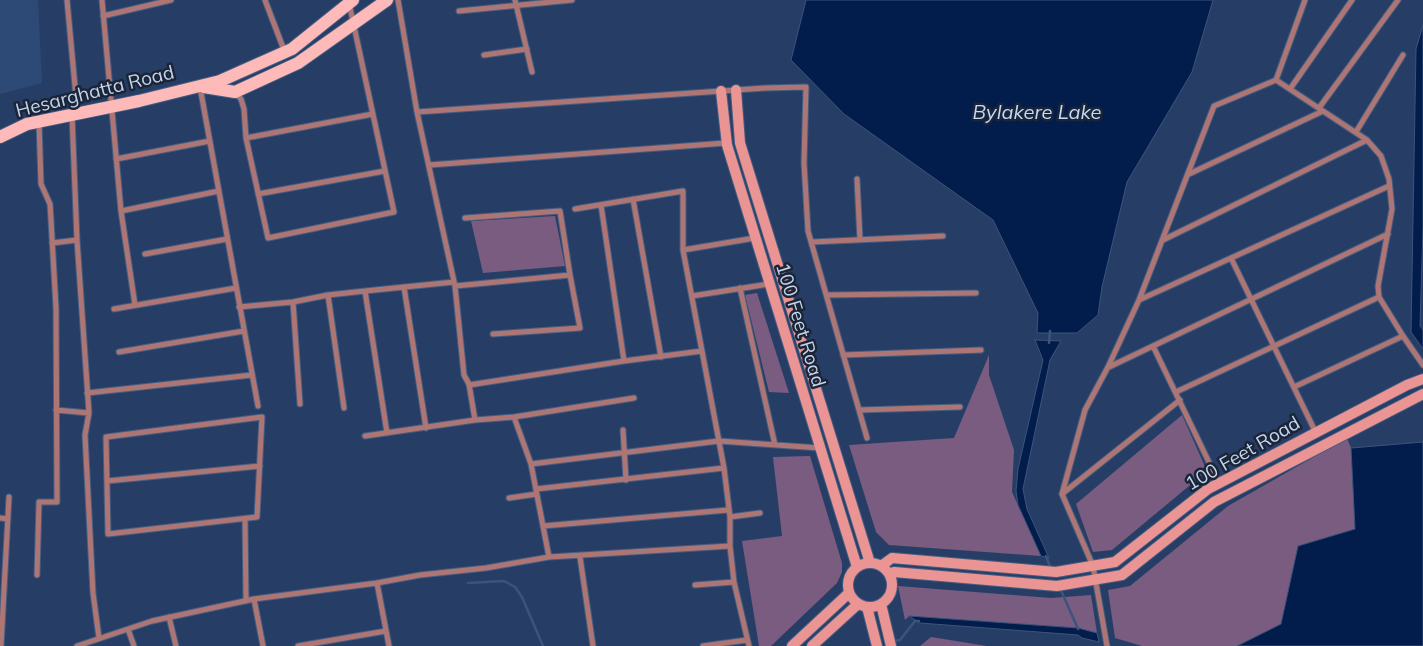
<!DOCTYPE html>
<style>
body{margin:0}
canvas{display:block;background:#263e66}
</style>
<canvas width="1423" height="646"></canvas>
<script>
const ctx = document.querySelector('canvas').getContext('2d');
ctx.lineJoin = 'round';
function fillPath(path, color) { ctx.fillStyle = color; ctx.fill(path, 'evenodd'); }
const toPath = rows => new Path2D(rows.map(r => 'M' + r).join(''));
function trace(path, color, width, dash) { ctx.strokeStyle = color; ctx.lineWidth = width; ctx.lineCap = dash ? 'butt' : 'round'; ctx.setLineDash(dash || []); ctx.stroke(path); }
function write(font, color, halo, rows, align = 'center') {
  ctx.font = font + ' Mulish,sans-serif'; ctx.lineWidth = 5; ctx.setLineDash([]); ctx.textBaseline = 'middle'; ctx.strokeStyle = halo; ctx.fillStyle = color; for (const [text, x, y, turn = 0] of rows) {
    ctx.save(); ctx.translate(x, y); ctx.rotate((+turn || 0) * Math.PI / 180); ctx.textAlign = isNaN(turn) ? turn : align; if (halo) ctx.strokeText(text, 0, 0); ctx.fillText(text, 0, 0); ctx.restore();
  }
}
fillPath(toPath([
 [0,0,38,0,42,83,0,94]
]), '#2d4976');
fillPath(toPath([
 [555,216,565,266,483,273,471,221],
 [757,293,789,393,769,392,745,295],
 [989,355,989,375,1014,450,1012,492,1041,556,889,545,876,532,849,445,954,438],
 [1182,415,1207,471,1112,550,1093,552,1076,504],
 [1347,438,1351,448,1355,529,1298,546,1281,624,1237,646,1142,646,1115,638,1108,590,1130,586,1228,506],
 [810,456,842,563,842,572,837,583,771,646,759,646,742,541,782,536,773,457],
 [898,586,1051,598,1091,595,1097,633,1078,628,909,616,905,620],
 [931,637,987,646,920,646]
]), '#795c80');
const water = toPath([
 [806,0,1213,0,1192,72,1127,182,1102,287,1098,315,1077,333,1037,333,1038,313,993,220,844,114,791,60,806,0],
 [1423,25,1423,226,1420,326,1423,330,1423,349,1411,332,1416,49,1423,25],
 [1035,340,1061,341,1050,360,1023,489,1027,509,1049,558,1041,556,1018,505,1016,491,1018,469,1043,360,1035,340],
 [1423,442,1423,646,1237,646,1281,624,1298,546,1355,529,1351,448,1423,442],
 [909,616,1078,628,1097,633,1099,642,1082,638,1078,635,920,623,909,616]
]);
fillPath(water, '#021d4c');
trace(water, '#3c547c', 1);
trace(toPath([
 [1049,343,1050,331],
 [1046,556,1051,569],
 [468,583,504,581,515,587,522,597,543,646],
 [1060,588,1078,629],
 [894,641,900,640,915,621,919,621]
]), '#3c547c', 2.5);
const street = toPath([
 [67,0,76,97],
 [102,0,121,211,135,305],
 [265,0,284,50],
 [398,0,417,112,455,286,464,375,469,384,475,420,514,417,531,464,549,557],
 [515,0,532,72],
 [459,11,572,0],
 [103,16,171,0],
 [484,55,527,49],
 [1276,80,1367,140,1381,156,1389,179,1392,209,1378,286,1379,297,1403,336,1423,365],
 [200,87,258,406],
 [1290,89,1352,0],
 [234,92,241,99,244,109,246,138,268,238,394,212,349,3],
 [1319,108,1398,0],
 [417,112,765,88,806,87,804,163,808,231,867,438],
 [72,115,77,240,89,413,85,435,93,593,99,638],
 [1356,132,1403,55],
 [246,138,373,114],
 [116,159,210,141],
 [429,165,726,143],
 [1189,174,1323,111],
 [857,179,860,240],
 [258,194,385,171],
 [633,199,661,357],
 [601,205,624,361],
 [575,209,683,191,683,250,724,468,730,517,730,546,734,582,749,646],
 [121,211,219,191],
 [465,218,560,211,570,275],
 [1163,240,1367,140],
 [812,242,943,236],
 [52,243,77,240],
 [683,250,755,238],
 [145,254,227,239],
 [1231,258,1316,433],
 [455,286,570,275,580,328,493,334],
 [404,287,426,428],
 [740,288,775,445],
 [365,291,387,433],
 [328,295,344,408],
 [827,295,976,293],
 [692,296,769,284],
 [1139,300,1389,186],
 [293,302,300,404],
 [239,307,293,302,328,295,365,291,454,282],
 [114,309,236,288],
 [1153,346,1219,483],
 [119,352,244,331],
 [843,355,981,350],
 [1109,367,1388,234],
 [469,385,624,361,702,351],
 [1294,387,1403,336],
 [1176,392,1379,297],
 [87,393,252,375],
 [56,410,89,413],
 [859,410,960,407],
 [262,417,257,517,108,534,106,437,262,417],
 [514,417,634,398],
 [623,430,626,480],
 [365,436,475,420],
 [531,464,719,441,820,448],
 [107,481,260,466],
 [536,489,724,468],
 [1062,494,1180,400],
 [509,498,537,494],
 [730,517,760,513],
 [0,518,8,519],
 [245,519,246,601],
 [543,526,728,510],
 [580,557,593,646],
 [37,575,39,502,57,502,56,308,51,220,50,204,41,184,39,122],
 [377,583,389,646],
 [695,585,734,582],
 [254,599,263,646],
 [169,617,176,646],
 [128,629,134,646],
 [1,646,9,497],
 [77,646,152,621,254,599,377,583,420,575,486,568,549,557,730,546],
 [298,646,386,631],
 [703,646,747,640],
 [1107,646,1093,566,1062,494,1085,410,1108,367,1139,300,1214,106,1276,80,1305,0]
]);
const secondary = toPath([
 [736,90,740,143,870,563],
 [721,91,727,145,857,567],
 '848 585a22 22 0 1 1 44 0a22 22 0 1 1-44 0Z',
 [881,566,892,558,1056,572,1115,562,1208,489,1407,385,1423,379],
 [890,576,894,572,1057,586,1122,575,1214,502,1423,394],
 [881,604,891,646],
 [867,607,877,646],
 [792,646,849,593],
 [812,646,858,604]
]);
const primary = toPath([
 [204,87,235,92,298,63,387,0],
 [0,137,27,124,139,101,220,81,292,49,353,0]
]);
trace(street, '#465c81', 7);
trace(secondary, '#465c81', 12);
trace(primary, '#465c81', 14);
trace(street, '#ad7675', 5);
trace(secondary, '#ea9493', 10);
trace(primary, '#fdbab9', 12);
write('19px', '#c5d4ec', '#1a2538', [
 ["Hesarghatta Road",95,92,-14],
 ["100 Feet Road",800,325,73],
 ["100 Feet Road",1243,454,-30]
]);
write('italic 20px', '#c5d9f9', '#1a2538', [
 ["Bylakere Lake",1037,113]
]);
</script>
